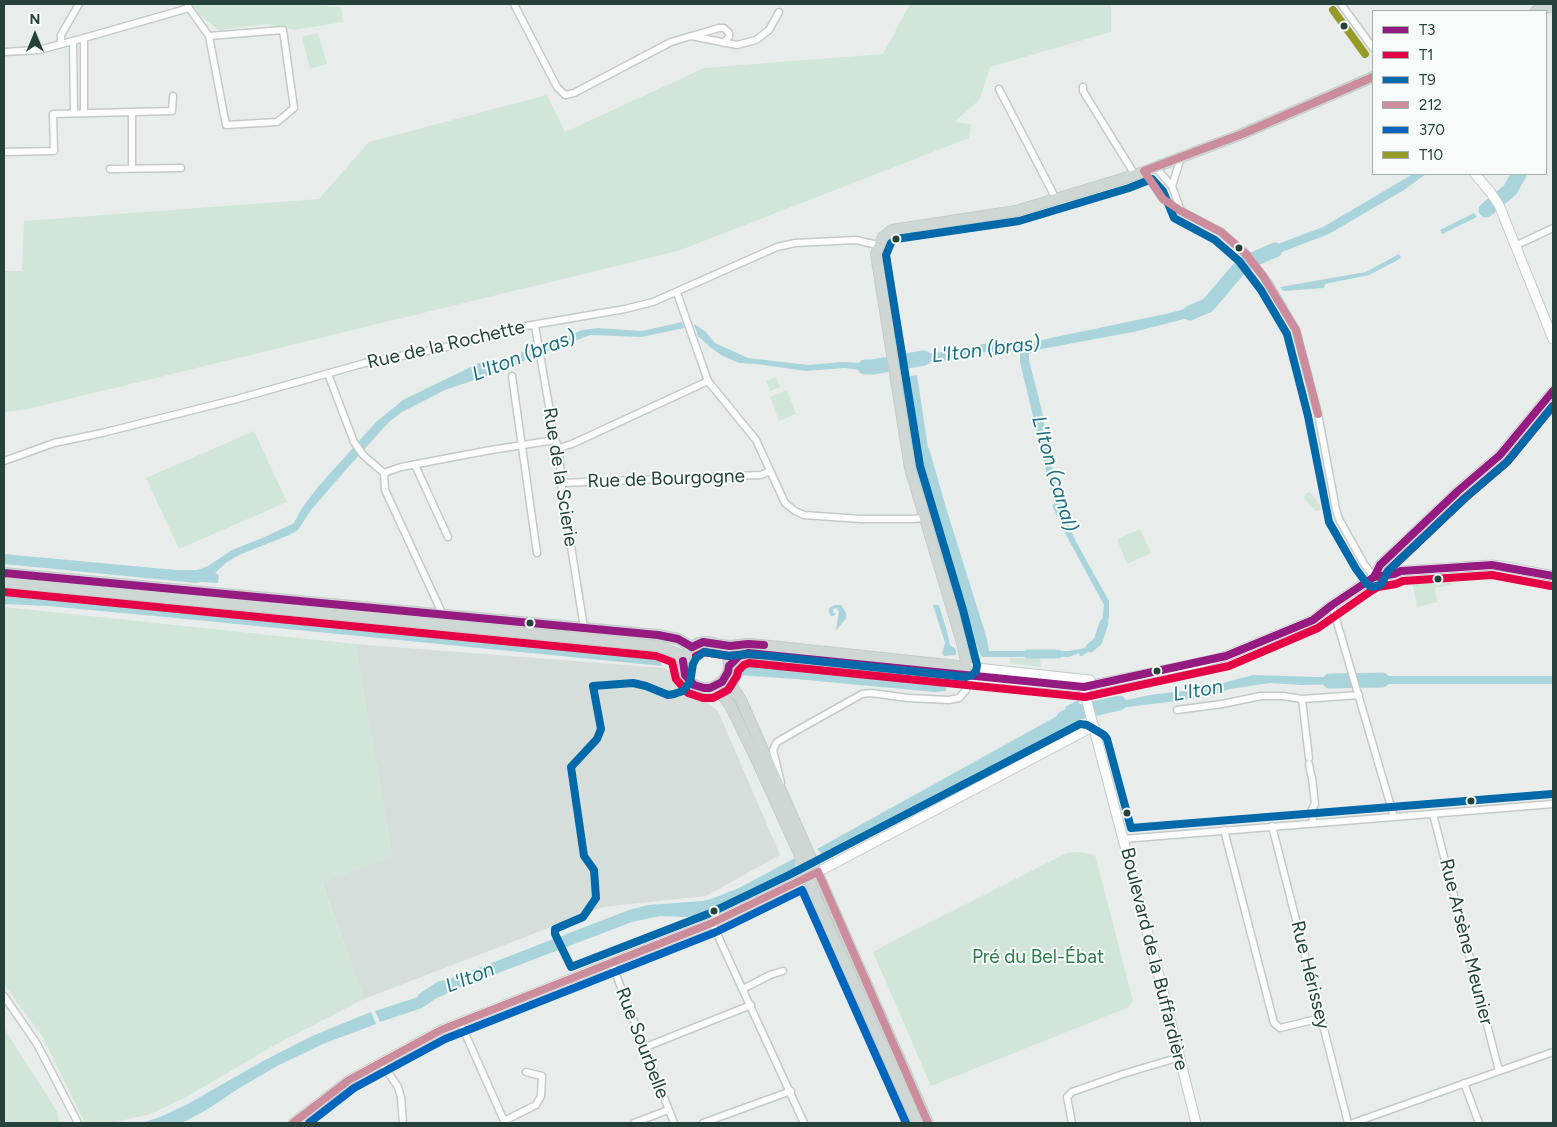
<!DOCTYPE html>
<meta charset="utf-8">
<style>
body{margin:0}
#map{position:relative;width:1557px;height:1127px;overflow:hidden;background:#e8edeb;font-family:Figtree,sans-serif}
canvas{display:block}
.frame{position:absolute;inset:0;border:5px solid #24423a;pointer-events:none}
.legend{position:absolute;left:1372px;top:10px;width:175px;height:165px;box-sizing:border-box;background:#f7fbf9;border:1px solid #a3b1ad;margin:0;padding:6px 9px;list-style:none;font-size:15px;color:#24423a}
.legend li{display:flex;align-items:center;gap:10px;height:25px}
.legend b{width:25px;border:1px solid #a3b1ad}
.north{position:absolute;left:10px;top:10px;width:50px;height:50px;-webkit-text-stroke:4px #f7fbf9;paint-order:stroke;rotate:0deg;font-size:14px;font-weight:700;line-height:20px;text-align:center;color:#24423a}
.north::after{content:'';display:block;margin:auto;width:18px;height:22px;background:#24423a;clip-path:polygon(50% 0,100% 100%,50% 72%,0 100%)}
</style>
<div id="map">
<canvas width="1557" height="1127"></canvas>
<div class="frame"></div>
<ul class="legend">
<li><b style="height:6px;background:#951b81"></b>T3</li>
<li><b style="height:6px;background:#e50046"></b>T1</li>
<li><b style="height:6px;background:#0069a9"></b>T9</li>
<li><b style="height:6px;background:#cb8c9b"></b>212</li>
<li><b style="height:6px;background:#0065bd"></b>370</li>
<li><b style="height:6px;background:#969a27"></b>T10</li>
</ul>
<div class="north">N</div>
</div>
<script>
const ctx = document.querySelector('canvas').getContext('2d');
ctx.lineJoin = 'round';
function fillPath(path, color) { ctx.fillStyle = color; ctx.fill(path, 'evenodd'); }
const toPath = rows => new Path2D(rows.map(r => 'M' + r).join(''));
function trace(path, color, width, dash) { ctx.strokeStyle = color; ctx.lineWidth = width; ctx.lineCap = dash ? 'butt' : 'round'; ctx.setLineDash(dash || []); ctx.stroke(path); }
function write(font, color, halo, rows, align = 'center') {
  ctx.font = font + ' Figtree,sans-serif'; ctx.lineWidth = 4; ctx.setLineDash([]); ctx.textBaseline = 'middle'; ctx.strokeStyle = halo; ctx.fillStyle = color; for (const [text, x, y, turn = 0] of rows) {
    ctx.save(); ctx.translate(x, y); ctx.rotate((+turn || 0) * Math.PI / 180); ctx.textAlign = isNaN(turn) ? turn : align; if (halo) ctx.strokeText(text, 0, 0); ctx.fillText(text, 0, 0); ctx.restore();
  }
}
fillPath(toPath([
 [355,644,665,668,718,711,780,855,706,896,603,907,364,999,322,882,392,856]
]), '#d6dedb');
fillPath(toPath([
 [192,4,318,4,321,6,341,7,343,22,294,30,268,24,218,30,192,8],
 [910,4,1111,4,1111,32,990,67,980,99,955,122,971,124,969,138,678,251,28,409,4,412,4,271,22,271,24,221,319,199,369,142,547,95,565,132,704,68,883,54],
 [318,33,327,64,310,69,302,37],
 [776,377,780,387,770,391,766,381],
 [787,390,796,414,779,421,770,397],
 [254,431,287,502,179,549,146,478],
 [1310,492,1320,505,1321,509,1318,511,1315,511,1304,498,1305,494],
 [1140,529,1151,553,1127,564,1117,539],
 [1446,579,1449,580,1452,585,1435,588,1437,602,1417,607,1412,581],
 [4,607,355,644,392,856,322,883,364,999,273,1046,188,1096,151,1114,111,1123,85,1123,42,1036,4,984],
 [1010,658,1040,658,1041,667,1010,663],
 [1080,852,1095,855,1133,1001,1127,1008,931,1086,873,952,912,931,1067,853],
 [4,1028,58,1113,59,1123,4,1123]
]), '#d1e6d8');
fillPath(toPath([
 [1413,174,1426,174,1404,190,1329,234,1261,260,1254,253,1323,227],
 [1516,174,1521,174,1509,197,1505,199,1500,193,1510,184],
 [1474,213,1477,217,1442,234,1440,230],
 [1399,254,1401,258,1396,261,1369,275,1325,284,1324,288,1283,291,1280,287,1366,272],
 [1239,259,1247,268,1236,276,1222,292,1218,284,1235,265],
 [1205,300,1212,312,1133,332,1036,350,1029,354,1029,360,1041,407,1050,458,1063,511,1075,540,1109,601,1109,618,1102,637,1098,632,1102,621,1104,605,1065,533,1052,505,1054,504,1053,499,1020,362,1020,350,976,353,949,360,905,364,904,356,944,352,993,342,1032,342,1170,313,1195,306],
 [682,322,684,328,642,337,590,335,546,352,546,345,582,330,598,328,642,331],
 [694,324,706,332,715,343,748,358,808,365,842,362,863,363,882,360,884,370,874,372,845,368,806,371,757,364,739,363,721,355,710,347,698,336],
 [535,349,536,356,489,375,445,390,402,412,389,422,351,464,311,510,298,530,289,535,239,555,227,562,215,573,219,575,218,583,201,582,196,583,4,564,4,554,176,570,197,570,208,566,232,550,267,536,294,523,302,508,318,487,376,422,403,400,479,363,491,360,492,365,521,356,521,352],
 [917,375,928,448,929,448,944,501,987,639,989,651,1040,651,1040,657,982,657,978,650,919,454,907,377],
 [4,592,645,652,657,653,662,666,186,619,48,606,4,604],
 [835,605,841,605,846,613,846,618,836,631,839,611,836,608,833,609,833,613,836,613,834,616,831,616,829,612,829,608],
 [933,605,939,605,946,628,950,645,956,649,956,655,944,656,942,653,945,643],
 [1095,638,1100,644,1082,656,1080,656,1079,653,1069,657,1047,657,1046,651,1069,651,1085,648,1092,644],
 [741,664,931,683,940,682,941,680,946,680,946,691,935,692,796,679,738,675,736,670],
 [1253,675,1319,677,1348,677,1350,684,1301,685,1270,683,1230,689,1201,698,1111,709,1100,710,1099,703,1118,702,1149,695,1200,689],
 [1360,676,1553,676,1553,684,1362,684],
 [1078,700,1084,717,1063,731,839,852,823,855,817,849,1066,711,1065,707],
 [795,858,796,868,789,879,747,899,716,911,687,917,660,916,632,922,456,989,435,999,422,1008,380,1022,375,1011,418,997,419,994,437,982,455,977,629,910,648,905,703,901,711,899,739,888],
 [371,1012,376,1024,323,1044,277,1066,241,1087,208,1109,182,1123,141,1123,160,1117,186,1105,263,1061,312,1036]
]), '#a9d4db');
trace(toPath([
 [1090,648,1098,641,1104,623],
 [1028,654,1058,654]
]), '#a9d4db', 9);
trace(toPath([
 [1486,210,1510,190,1519,174],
 [1190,313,1208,305,1243,264,1275,250],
 [865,367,873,367,924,358],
 [1330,681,1382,680],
 [1064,718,1075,713,1119,703]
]), '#a9d4db', 15);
const minor = toPath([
 [514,4,557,87,565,95,574,93,671,42,691,36,737,45,756,40,769,30,779,12],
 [1341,4,1373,48],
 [189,8,209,36,226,125,277,122,294,108,283,30,209,36],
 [692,36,719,28,724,28,729,33,729,37,724,43],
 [73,41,74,113],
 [61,44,61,35,79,4],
 [4,52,39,50,84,38,189,8,188,5],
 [1083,87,1083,91,1135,175],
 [999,89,1056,199],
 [84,113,84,38],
 [4,152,54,151,53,114,172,111,173,96],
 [1155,167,1172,186,1181,211],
 [132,168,132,112],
 [110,169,181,168],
 [1144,171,1163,199,1181,211,1221,232,1246,254,1269,284,1296,330,1318,414,1336,509,1339,519,1364,564,1374,577],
 [1172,186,1181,157],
 [1515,246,1553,228],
 [677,293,708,381,756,440,785,503,795,511,804,515,861,519,912,519,926,518],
 [535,326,555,440,559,448,561,483,584,628],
 [328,374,354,442,363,455,384,473,401,467,491,450,555,440],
 [512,376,537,553],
 [559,448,572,444,708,381],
 [4,461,54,443,102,433,237,399,365,363,457,345,526,326,625,309,653,302,777,247,795,243,856,240,882,246],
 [415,465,448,537],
 [384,473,385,490,443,615],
 [561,483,761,475,770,471],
 [1332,605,1394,817],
 [1302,699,1309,758],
 [1177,710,1222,704,1261,696,1283,696,1302,699,1359,695],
 [1309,764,1311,775,1312,778,1315,804,1312,809,1313,823],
 [781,783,773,750,777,742,796,731,862,694,871,693,908,698,949,700,959,698,966,690,966,676],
 [1433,814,1499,1071],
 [1272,826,1348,1123],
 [1224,830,1274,1023,1280,1028,1321,1018],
 [1123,839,1553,804],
 [712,923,804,1123],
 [611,962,674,1123],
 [743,989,770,975,783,971],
 [4,996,37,1044,78,1123],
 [460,1022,505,1123],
 [643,1048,751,1005],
 [381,1062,398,1087,401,1097,403,1123],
 [1464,1083,1479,1123],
 [504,1121,536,1105,541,1096,542,1076,526,1072],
 [634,1123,668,1110],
 [703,1123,791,1091],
 [1072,1123,1067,1097,1072,1092,1123,1074,1180,1057],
 [1353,1123,1553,1052]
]);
const tertiary = toPath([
 [1475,174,1491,193,1499,205,1553,339],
 [818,872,1094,726]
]);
const secondary = toPath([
 [1374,577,1394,574,1401,571,1492,565,1507,567,1553,576],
 [967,667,1090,680],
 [966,676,1084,687,1204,662,1226,656,1313,620,1332,605,1374,577,1380,565,1458,491,1500,455,1553,391],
 [1084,679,1084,687,1088,706,1164,995,1196,1123],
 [293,1123,349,1080,441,1030,712,923,814,874]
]);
const primary = toPath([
 [1536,11,1553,6],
 [887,282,884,255,886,247,891,239,901,235,908,228],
 [4,573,658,635,678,639,692,647],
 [4,582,658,646,678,654,683,661],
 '683 665a23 23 0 1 1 46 0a23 23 0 1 1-46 0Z',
 [715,644,730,646,748,644,761,645,967,667],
 [729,666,739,656,748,653,966,676,967,667,963,646,910,468,876,254,883,237,892,230,1016,211,1135,175,1242,134,1373,77],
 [726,677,741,700,928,1123],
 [704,688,720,692,730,705,753,752,798,851,816,898,917,1123]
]);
trace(minor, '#c5cac8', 9);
trace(tertiary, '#c5cac8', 11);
trace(secondary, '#c3cbc8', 11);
trace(primary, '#c3ccc9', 12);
trace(minor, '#fcfcfc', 6);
trace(tertiary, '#fcfcfc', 9);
trace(secondary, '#fcfcfc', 9);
trace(primary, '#cfd7d5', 10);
trace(toPath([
 [4,573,658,635,678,639,692,647],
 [1365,583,1374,577,1394,574,1401,571,1492,565,1553,576],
 [692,647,703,642,730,646,748,644,764,645],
 [683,661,685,675,694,685,704,688,710,688,722,682,728,672,729,666],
 [729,666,739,656,748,653,1084,687,1226,656,1313,620,1332,605,1374,577,1380,565,1458,491,1500,455,1553,391]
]), '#951b81', 8);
trace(toPath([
 [1371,591,1378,587,1396,584,1403,581,1492,575,1551,586],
 [4,592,656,656,672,662,676,679,688,693,703,698,713,698,728,690,737,676,738,671,744,665,749,663,1085,697,1229,666,1318,628,1381,584,1388,571,1465,498,1507,462,1553,406],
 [696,656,704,652,729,656,748,654,763,655]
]), '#e50046', 8);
trace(toPath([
 [1552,794,1131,828,1107,739,1104,735,1087,725,1080,724,789,875,708,914,571,967,555,934,555,929,583,917,596,898,594,870,584,856,571,767,597,739,601,729,593,686,633,683,646,686,668,695,674,694,683,691,690,682,693,664,696,658,704,652,729,656,748,654,760,655,966,677,972,675,976,671,977,665,963,610,920,466,886,255,891,243,896,239,1019,221,1129,188,1152,179,1163,191,1174,218,1215,240,1239,261,1261,290,1287,334,1308,416,1329,522,1356,569,1367,584,1372,587,1381,585,1388,571,1465,498,1507,462,1553,406]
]), '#0069a9', 8);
trace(toPath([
 [1318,414,1296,330,1263,276,1246,254,1221,232,1181,211,1163,199,1144,171,1242,134,1373,77],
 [293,1123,349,1080,441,1030,712,923,818,872,928,1123]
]), '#cb8c9b', 8);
trace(toPath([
 [309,1123,354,1088,445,1039,716,932,802,890,906,1123]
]), '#0065bd', 8);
trace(toPath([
 [1333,10,1365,54]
]), '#969a27', 8);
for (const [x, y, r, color] of [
 [1344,26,4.5,"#24423a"],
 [896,239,4.5,"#24423a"],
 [1239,248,4.5,"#24423a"],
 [1438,579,4.5,"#24423a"],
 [530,623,4.5,"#24423a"],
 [1157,671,4.5,"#24423a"],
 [1471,801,4.5,"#24423a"],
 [1127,813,4.5,"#24423a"],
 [714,911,4.5,"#24423a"]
]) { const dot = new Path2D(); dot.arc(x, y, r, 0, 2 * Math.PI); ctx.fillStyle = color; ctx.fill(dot); trace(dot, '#f7fbf9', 2); }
write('19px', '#24423a', '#f7fbf9', [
 ["Rue de la Rochette",446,345,-13],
 ["Rue de la Scierie",560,477,81],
 ["Rue de Bourgogne",666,479,-2],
 ["Rue Arsène Meunier",1466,942,76],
 ["Boulevard de la Buffardière",1154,959,76],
 ["Rue Hérissey",1310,975,76],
 ["Rue Sourbelle",642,1043,69]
]);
write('19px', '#2d7a4b', '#f7fbf9', [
 ["Pré du Bel-Ébat",1038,957]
]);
write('italic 20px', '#1c6f80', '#f7fbf9', [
 ["L'Iton (bras)",986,350,-7],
 ["L'Iton (bras)",524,356,-21],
 ["L'Iton (canal)",1054,474,74],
 ["L'Iton",1198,691,-10],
 ["L'Iton",470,978,-22]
]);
</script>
